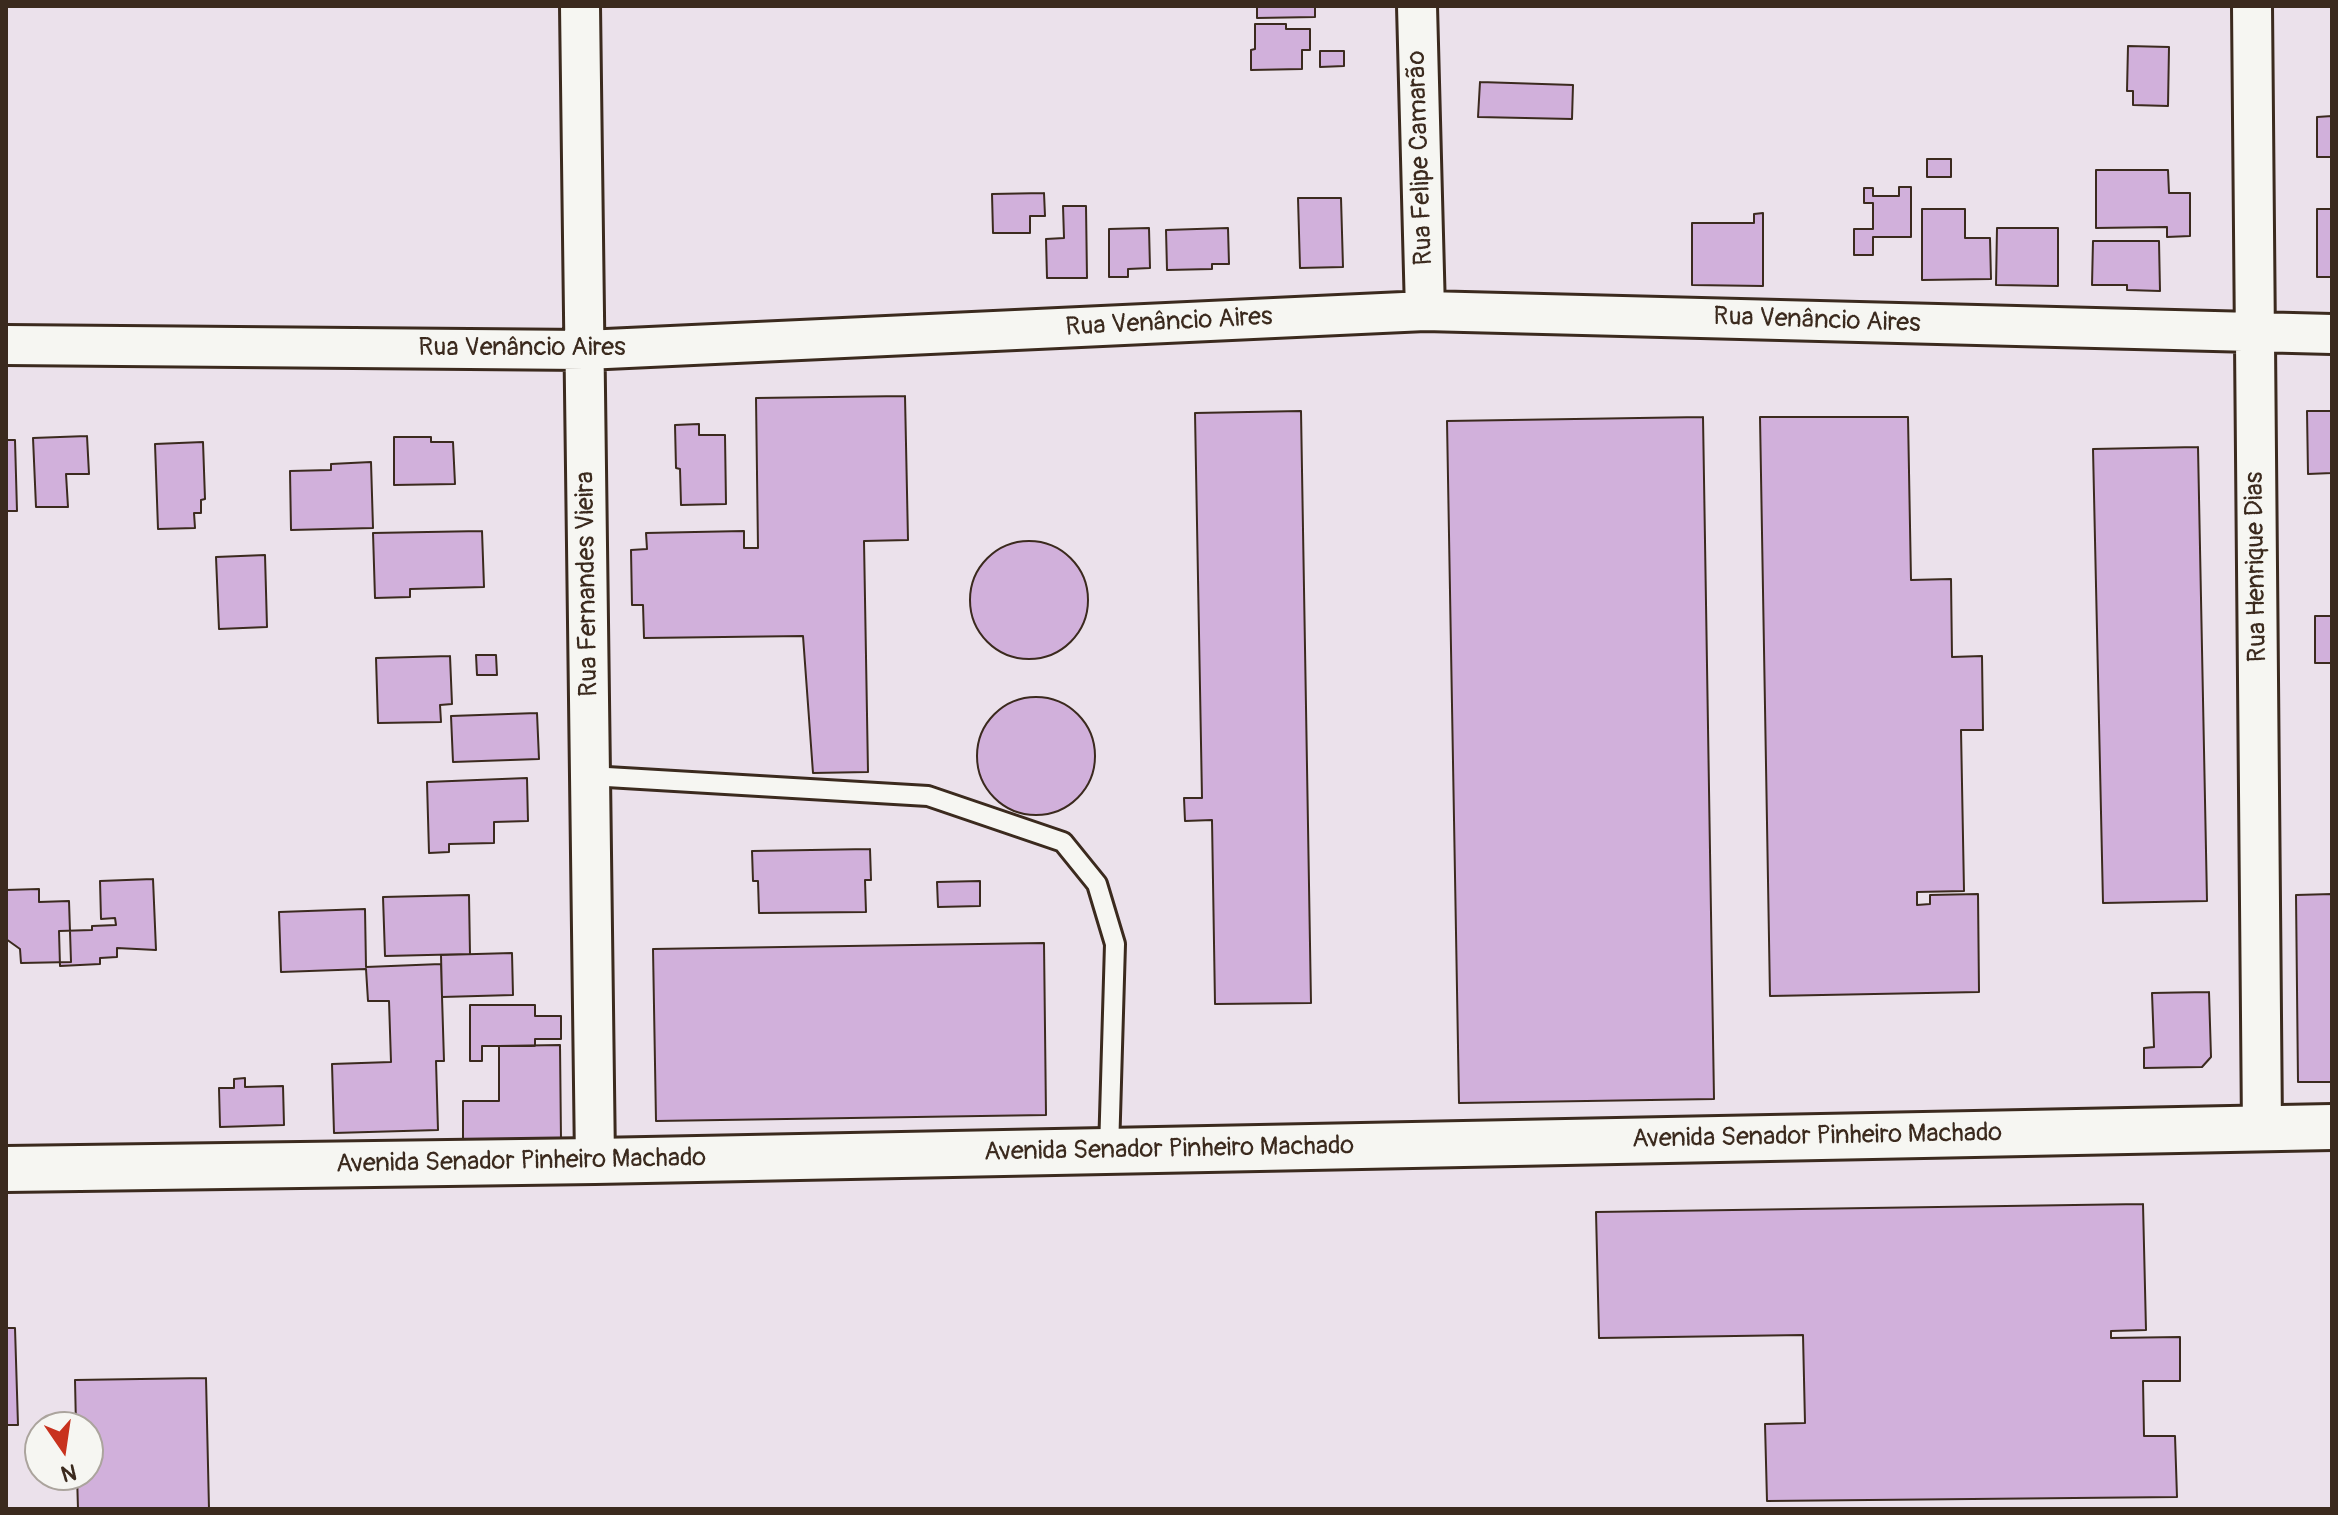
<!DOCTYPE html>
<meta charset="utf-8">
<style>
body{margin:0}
#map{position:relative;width:2338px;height:1515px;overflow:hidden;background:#ebe1eb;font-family:Pangolin,sans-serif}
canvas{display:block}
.frame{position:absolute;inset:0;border:8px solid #3b2a1e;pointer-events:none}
.north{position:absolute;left:24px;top:1411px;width:80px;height:80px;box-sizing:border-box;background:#f6f6f2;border:2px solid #aba49d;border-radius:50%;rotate:167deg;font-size:22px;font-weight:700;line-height:32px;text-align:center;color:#3b2a1e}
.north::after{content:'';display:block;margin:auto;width:28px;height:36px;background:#c8321e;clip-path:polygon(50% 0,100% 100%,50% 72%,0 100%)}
</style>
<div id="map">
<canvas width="2338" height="1515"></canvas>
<div class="frame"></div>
<div class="north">N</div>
</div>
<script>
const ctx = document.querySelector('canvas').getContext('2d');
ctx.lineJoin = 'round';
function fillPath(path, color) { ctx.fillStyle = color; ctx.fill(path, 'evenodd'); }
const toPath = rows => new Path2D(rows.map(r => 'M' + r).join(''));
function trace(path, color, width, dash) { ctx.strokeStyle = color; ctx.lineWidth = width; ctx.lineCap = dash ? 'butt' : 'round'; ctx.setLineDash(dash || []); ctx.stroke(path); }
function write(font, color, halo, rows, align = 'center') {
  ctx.font = font + ' Pangolin,sans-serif'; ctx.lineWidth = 6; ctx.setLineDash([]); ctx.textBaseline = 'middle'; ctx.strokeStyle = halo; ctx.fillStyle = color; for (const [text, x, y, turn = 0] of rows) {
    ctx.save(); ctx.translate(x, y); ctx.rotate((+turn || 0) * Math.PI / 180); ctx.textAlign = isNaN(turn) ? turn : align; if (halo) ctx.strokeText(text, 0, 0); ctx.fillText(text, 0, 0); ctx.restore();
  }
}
const building = toPath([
 [1257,6,1315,6,1315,17,1257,18,1257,6],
 [1255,24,1286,24,1286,29,1310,29,1310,50,1302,50,1302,69,1251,70,1251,50,1255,49,1255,24],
 [2128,46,2169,47,2168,106,2133,105,2133,91,2127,91,2128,46],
 [1320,51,1344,51,1344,66,1320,67,1320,51],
 [1480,82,1573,85,1572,119,1478,117,1480,82],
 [2332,116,2332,157,2317,157,2317,117,2332,116],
 [1927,159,1951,159,1951,177,1927,177,1927,159],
 [2096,170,2168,170,2169,193,2190,193,2190,236,2167,237,2167,227,2096,228,2096,170],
 [1899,187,1911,187,1911,237,1873,237,1873,255,1854,255,1854,229,1873,229,1873,203,1864,203,1864,188,1873,188,1873,196,1899,196,1899,187],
 [1044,193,1045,216,1030,216,1030,233,993,233,992,194,1044,193],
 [1298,198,1341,198,1343,267,1300,268,1298,198],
 [1063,206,1086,206,1087,278,1047,278,1046,239,1064,238,1063,206],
 [1922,209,1965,209,1965,238,1990,238,1991,279,1922,280,1922,209],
 [2317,209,2332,209,2332,277,2317,277,2317,209],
 [1763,213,1763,286,1692,285,1692,223,1754,223,1754,214,1763,213],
 [1149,228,1150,268,1128,269,1128,277,1109,277,1109,229,1149,228],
 [1228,228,1229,264,1212,264,1212,269,1167,270,1166,230,1228,228],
 [1997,228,2058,228,2058,286,1996,285,1997,228],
 [2093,241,2159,241,2160,291,2127,290,2127,285,2092,285,2093,241],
 [905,396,908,540,864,541,868,772,813,773,803,636,644,638,643,605,632,605,631,550,647,549,646,533,744,531,744,548,758,548,756,398,905,396],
 [1301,411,1311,1003,1215,1004,1212,820,1185,821,1184,798,1202,798,1195,413,1301,411],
 [2307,411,2332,411,2332,473,2308,474,2307,411],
 [1703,417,1714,1099,1459,1103,1447,421,1703,417],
 [1760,417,1908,417,1911,580,1951,579,1952,657,1982,656,1983,730,1961,730,1964,891,1917,892,1917,905,1930,904,1930,895,1978,894,1979,992,1770,996,1760,417],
 [699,424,699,435,725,435,726,504,681,505,680,469,676,468,675,425,699,424],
 [87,436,89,474,66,474,68,507,36,507,33,438,87,436],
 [394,437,431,437,431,442,453,442,455,484,394,485,394,437],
 [6,440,15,440,17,511,6,511,6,440],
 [203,442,205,499,201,500,201,513,194,513,195,528,158,529,155,444,203,442],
 [2198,447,2207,901,2103,903,2093,449,2198,447],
 [371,462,373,528,291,530,290,471,331,470,331,464,371,462],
 [482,531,484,587,410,589,410,597,375,598,373,533,482,531],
 '970 600a59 59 0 1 1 118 0a59 59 0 1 1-118 0Z',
 [265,555,267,627,219,629,216,557,265,555],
 [2315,616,2332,616,2332,663,2315,663,2315,616],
 [476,655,496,655,497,675,477,675,476,655],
 [450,656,452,704,440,705,441,722,378,723,376,658,450,656],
 '977 756a59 59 0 1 1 118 0a59 59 0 1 1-118 0Z',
 [537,713,539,759,453,762,451,716,537,713],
 [527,778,528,821,494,822,494,843,449,844,449,852,429,853,427,782,527,778],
 [870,849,871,880,865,880,866,912,759,913,758,881,753,881,752,851,870,849],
 [153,879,156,950,117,948,117,957,100,958,100,964,60,966,59,931,92,930,92,926,116,925,115,918,101,919,100,881,153,879],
 [980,881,980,906,938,907,937,882,980,881],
 [39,889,39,902,69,901,71,962,21,963,20,949,6,939,6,890,39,889],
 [2332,894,2332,1082,2298,1082,2296,895,2332,894],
 [469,895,470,954,385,956,383,897,469,895],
 [365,909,366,967,441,964,444,1061,436,1061,438,1130,334,1133,332,1064,391,1062,389,1001,368,1001,366,969,281,972,279,912,365,909],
 [1044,943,1046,1115,656,1121,653,949,1044,943],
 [512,953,513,995,442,997,441,955,512,953],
 [2209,992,2211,1057,2202,1067,2144,1068,2144,1048,2154,1047,2152,993,2209,992],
 [470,1005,535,1005,535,1016,561,1016,561,1039,535,1039,535,1046,482,1046,482,1061,470,1061,470,1005],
 [560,1045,561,1140,463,1139,463,1101,499,1101,499,1046,560,1045],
 [245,1078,245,1087,283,1086,284,1125,220,1127,219,1088,234,1088,234,1079,245,1078],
 [2143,1204,2146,1330,2111,1331,2111,1338,2180,1337,2180,1381,2143,1381,2144,1436,2175,1436,2177,1497,1767,1501,1765,1424,1805,1423,1803,1335,1599,1338,1596,1212,2143,1204],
 [6,1328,15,1328,18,1425,6,1425,6,1328],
 [206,1378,209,1509,78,1509,77,1475,88,1475,88,1427,76,1427,75,1380,206,1378]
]);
fillPath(building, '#d1b0db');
trace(building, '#3b2a1e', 2);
const lane = toPath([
 [590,776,928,796,1063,842,1097,884,1115,944,1109,1151]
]);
const street = toPath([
 [580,6,595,1161],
 [1417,6,1425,311],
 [2252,6,2262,1128],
 [6,345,585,350,1425,311,2332,334]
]);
const secondary = toPath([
 [6,1169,595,1161,2332,1127]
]);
trace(lane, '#3b2a1e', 24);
trace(street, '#3b2a1e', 44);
trace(secondary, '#3b2a1e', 50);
trace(lane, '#f6f6f2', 18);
trace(street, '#f6f6f2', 38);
trace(secondary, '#f6f6f2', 44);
write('26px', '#3b2a1e', '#f6f6f2', [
 ["Rua Felipe Camarão",1421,158,-92],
 ["Rua Venâncio Aires",1817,321,2],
 ["Rua Venâncio Aires",1169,323,-3],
 ["Rua Venâncio Aires",522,348],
 ["Rua Henrique Dias",2257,567,-91],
 ["Rua Fernandes Vieira",588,584,-91],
 ["Avenida Senador Pinheiro Machado",1817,1137,-1],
 ["Avenida Senador Pinheiro Machado",1169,1150,-1],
 ["Avenida Senador Pinheiro Machado",521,1162,-1]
]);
</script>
